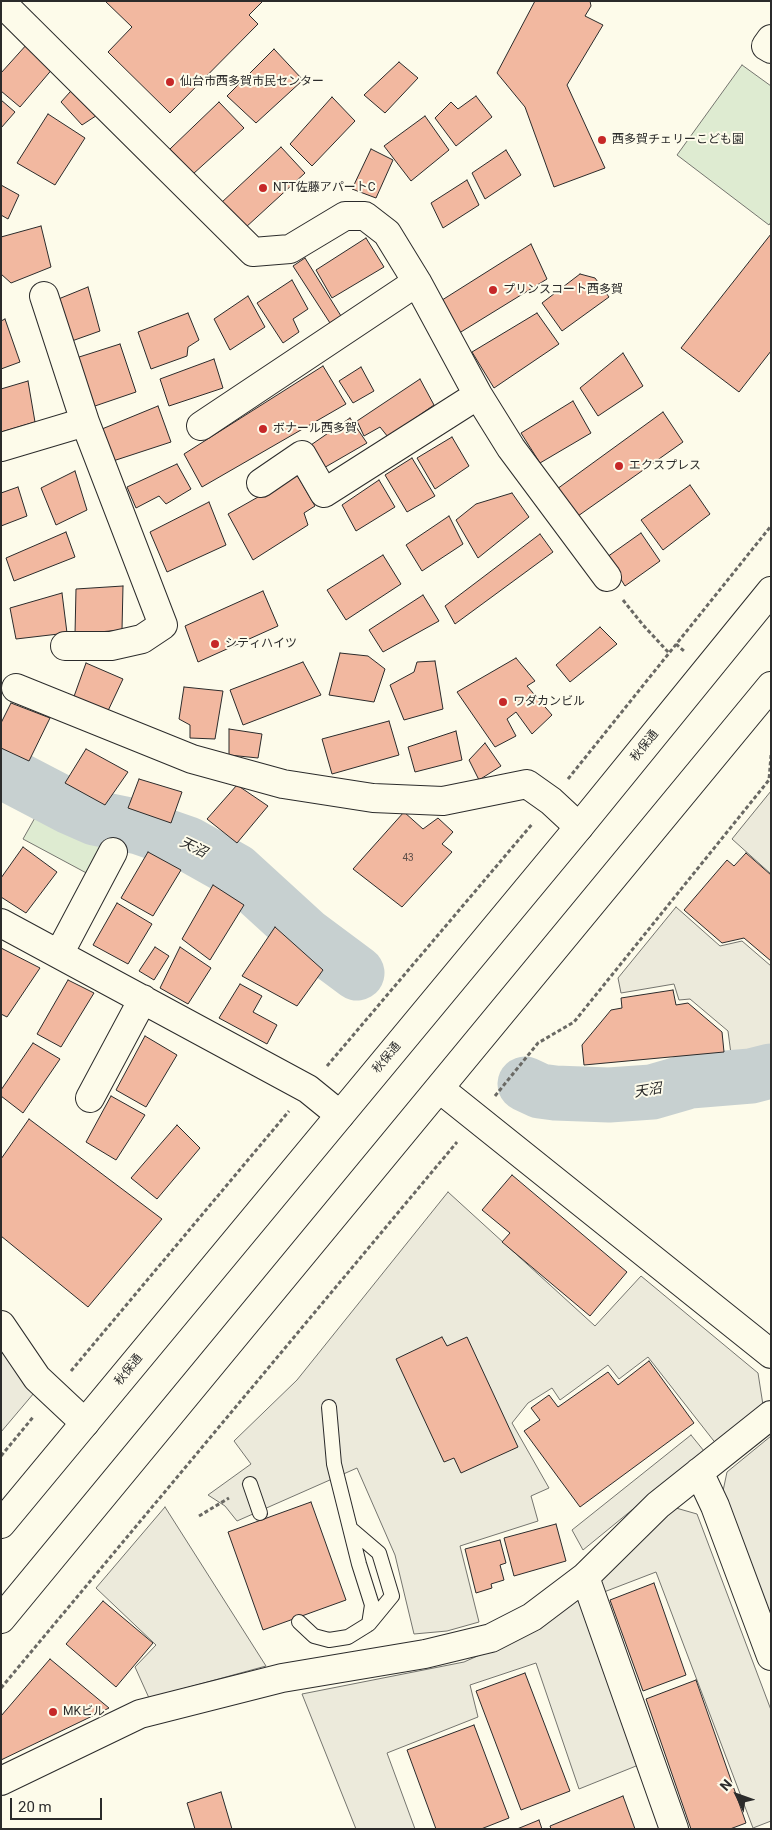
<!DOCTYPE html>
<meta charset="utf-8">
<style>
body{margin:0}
#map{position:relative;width:772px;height:1830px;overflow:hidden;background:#fdfbea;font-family:Roboto,sans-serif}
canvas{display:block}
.frame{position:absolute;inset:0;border:2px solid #2b2b2b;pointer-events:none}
.north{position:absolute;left:712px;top:1770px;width:50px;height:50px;-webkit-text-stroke:4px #fdfbea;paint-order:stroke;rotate:312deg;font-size:14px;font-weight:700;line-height:20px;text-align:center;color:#2b2b2b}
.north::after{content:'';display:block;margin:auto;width:18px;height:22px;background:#2b2b2b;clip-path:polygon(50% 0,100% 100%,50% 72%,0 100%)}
.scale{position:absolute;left:10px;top:1798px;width:92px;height:22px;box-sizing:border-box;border:2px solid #2b2b2b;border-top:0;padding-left:6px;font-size:15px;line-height:18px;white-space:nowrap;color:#2b2b2b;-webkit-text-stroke:4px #fdfbea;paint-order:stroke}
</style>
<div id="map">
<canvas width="772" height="1830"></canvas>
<div class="frame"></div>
<div class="north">N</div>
<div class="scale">20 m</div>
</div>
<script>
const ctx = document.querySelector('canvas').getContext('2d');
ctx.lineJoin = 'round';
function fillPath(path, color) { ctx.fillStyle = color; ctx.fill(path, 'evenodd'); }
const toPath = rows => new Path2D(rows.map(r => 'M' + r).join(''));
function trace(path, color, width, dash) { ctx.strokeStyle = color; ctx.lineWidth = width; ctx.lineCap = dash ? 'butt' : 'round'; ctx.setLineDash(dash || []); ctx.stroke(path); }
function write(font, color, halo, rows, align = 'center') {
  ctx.font = font + ' Roboto,"Noto Sans JP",sans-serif'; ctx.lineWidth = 4; ctx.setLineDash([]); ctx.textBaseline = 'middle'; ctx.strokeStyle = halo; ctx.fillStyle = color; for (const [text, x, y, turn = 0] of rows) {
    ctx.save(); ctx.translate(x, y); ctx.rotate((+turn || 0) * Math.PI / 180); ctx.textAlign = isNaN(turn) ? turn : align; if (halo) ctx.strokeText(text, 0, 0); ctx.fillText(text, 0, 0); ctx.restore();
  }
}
const green = toPath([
 [742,65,771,86,771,222,769,225,677,155,742,65],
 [41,807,109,840,92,876,23,839,41,807]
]);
fillPath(green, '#deebd1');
trace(green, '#74746e', 1);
const parking = toPath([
 [771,791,771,874,732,839,771,791],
 [676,907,720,946,742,941,771,966,771,1046,731,1054,728,1031,690,999,679,1000,674,984,621,993,618,978,676,907],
 [448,1192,595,1326,641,1276,758,1373,763,1405,717,1445,648,1357,619,1379,608,1365,560,1400,552,1388,528,1403,512,1423,549,1488,531,1496,538,1521,460,1546,479,1622,447,1631,414,1634,395,1555,357,1468,237,1521,225,1506,208,1495,251,1464,234,1441,297,1380,448,1192],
 [1,1351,34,1393,1,1432,1,1351],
 [691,1435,704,1451,583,1550,572,1530,691,1435],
 [771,1436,771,1616,723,1491,727,1472,771,1436],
 [165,1507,266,1666,149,1698,135,1667,156,1645,96,1588,165,1507],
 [676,1508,697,1514,771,1710,771,1821,753,1828,656,1572,604,1592,599,1578,656,1520,676,1508],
 [578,1599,641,1764,579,1789,536,1663,470,1685,478,1717,387,1753,415,1829,356,1829,302,1694,464,1662,527,1634,578,1599]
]);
fillPath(parking, '#eceadb');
trace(parking, '#74746e', 1);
trace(toPath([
 [1,771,70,807,95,818,139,827,188,844,236,871,306,935,357,973],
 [525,1084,540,1091,555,1093,609,1095,652,1092,690,1081,751,1076,771,1071]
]), '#c7d0d0', 55);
const building = toPath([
 [105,1,263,1,249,15,258,24,170,113,108,52,132,27,105,1],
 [535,1,590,1,591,6,585,16,603,25,567,85,605,168,554,187,525,107,497,73,535,1],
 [28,43,54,67,20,107,1,91,1,73,28,43],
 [274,49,303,80,256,123,227,96,274,49],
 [399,62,418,78,385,113,364,95,399,62],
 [79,82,105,110,82,125,61,102,79,82],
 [476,96,492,117,456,146,435,118,451,102,458,109,476,96],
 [332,97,355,121,312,166,290,144,332,97],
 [1,100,15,112,1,128,1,100],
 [219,102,244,128,193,174,170,149,219,102],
 [48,114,85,138,55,185,17,163,48,114],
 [425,116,449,150,411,181,384,146,425,116],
 [281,147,305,173,245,228,221,203,281,147],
 [371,149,393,160,376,198,352,189,371,149],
 [506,150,521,175,485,199,472,173,506,150],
 [467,180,479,205,443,228,431,203,467,180],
 [1,185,19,195,8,219,1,215,1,185],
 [41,226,51,267,11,283,1,274,1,237,41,226],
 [771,234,771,351,739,392,681,348,771,234],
 [366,238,384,267,332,298,316,270,366,238],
 [531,244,547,279,456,335,439,302,531,244],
 [305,258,341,316,330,323,293,266,305,258],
 [580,274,595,278,609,297,562,331,542,303,580,274],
 [292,280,308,309,293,319,299,332,283,343,257,303,292,280],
 [88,287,100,331,69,342,56,300,88,287],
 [248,296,265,327,230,350,214,319,248,296],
 [188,313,199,340,188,347,187,356,151,369,138,332,188,313],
 [537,313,559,344,494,388,472,352,537,313],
 [5,319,20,362,1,369,1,321,5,319],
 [120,344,136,392,92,407,76,358,120,344],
 [623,353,643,386,598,416,580,388,623,353],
 [214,359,223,388,169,406,160,379,214,359],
 [323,366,346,404,202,487,184,454,323,366],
 [361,367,374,391,353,403,339,381,361,367],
 [420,379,434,405,388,437,380,427,364,436,357,421,420,379],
 [28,381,35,422,1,432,1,389,28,381],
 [573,401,591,433,540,463,521,433,573,401],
 [158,406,171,442,113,461,102,429,158,406],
 [663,412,683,442,578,516,557,489,663,412],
 [350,418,367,443,322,469,308,447,350,418],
 [452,437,469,466,435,489,417,458,452,437],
 [412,458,435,496,407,512,385,475,412,458],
 [177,464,191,489,166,504,159,496,136,508,127,487,177,464],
 [75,471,87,510,56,525,41,488,75,471],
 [297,475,315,506,304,513,308,525,253,560,228,514,297,475],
 [379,480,395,507,356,531,342,505,379,480],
 [690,485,710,514,663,550,641,520,690,485],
 [18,487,27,516,1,526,1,493,18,487],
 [512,493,529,517,478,558,456,520,476,504,512,493],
 [209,502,226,545,167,572,150,532,209,502],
 [449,516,463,544,422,571,406,545,449,516],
 [66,532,75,557,14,581,6,558,66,532],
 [641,533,660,561,625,586,607,557,641,533],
 [540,534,553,552,455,624,445,606,540,534],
 [383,555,401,584,346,620,327,590,383,555],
 [123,586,122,630,75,634,76,589,123,586],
 [263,591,278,626,198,662,185,626,263,591],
 [62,593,67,633,16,639,10,608,62,593],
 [423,595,439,621,383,652,369,630,423,595],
 [600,627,617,644,570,682,556,665,600,627],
 [340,653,368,656,385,669,374,702,329,695,340,653],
 [516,658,535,681,527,686,552,715,532,734,516,712,507,719,516,736,495,747,457,692,516,658],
 [435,661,443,709,404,720,390,685,414,672,417,662,435,661],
 [303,662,321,695,243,725,230,690,303,662],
 [86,663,123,679,106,715,72,702,86,663],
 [184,687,223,691,215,739,190,738,190,725,179,719,184,687],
 [11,703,50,718,29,761,1,748,1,723,11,703],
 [389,721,399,755,332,774,322,739,389,721],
 [229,729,262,734,258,758,229,755,229,729],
 [456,731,462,760,415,772,408,747,456,731],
 [485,743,501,766,479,780,469,760,485,743],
 [86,749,128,772,105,805,65,783,86,749],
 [139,779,182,792,171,823,128,808,139,779],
 [237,785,268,806,237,843,207,819,237,785],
 [404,812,423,829,438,818,453,832,442,844,452,852,402,907,353,869,404,812],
 [23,847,57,872,26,913,1,897,1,878,23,847],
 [148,852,181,870,153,916,121,898,148,852],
 [746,853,771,875,771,961,744,938,722,943,684,910,727,860,734,866,746,853],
 [213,885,244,905,210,960,182,939,213,885],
 [117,903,152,924,128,964,93,945,117,903],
 [275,927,323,970,297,1006,242,976,275,927],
 [155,947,169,956,154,980,139,971,155,947],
 [180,947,211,968,188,1004,160,988,180,947],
 [1,948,40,968,7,1017,1,1014,1,948],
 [68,980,94,993,61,1047,37,1034,68,980],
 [240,984,262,996,253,1012,277,1025,267,1044,219,1018,240,984],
 [673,990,676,1005,688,1003,722,1032,724,1052,584,1065,582,1045,611,1010,622,1008,621,998,673,990],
 [145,1036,177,1055,146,1107,116,1090,145,1036],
 [33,1043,60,1059,23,1113,1,1096,1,1090,33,1043],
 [111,1096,145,1115,116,1160,86,1142,111,1096],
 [29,1119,162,1219,88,1307,1,1236,1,1159,29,1119],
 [177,1125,200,1148,157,1199,131,1178,177,1125],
 [512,1175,627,1272,590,1316,502,1242,510,1233,482,1210,512,1175],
 [442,1337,447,1346,467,1337,518,1447,461,1473,454,1458,444,1462,396,1359,442,1337],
 [649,1361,694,1423,580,1507,524,1431,540,1420,531,1408,549,1395,558,1407,608,1372,618,1385,649,1361],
 [311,1502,346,1600,263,1630,228,1532,311,1502],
 [556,1524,566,1561,514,1576,504,1538,556,1524],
 [500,1540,506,1563,500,1565,504,1580,491,1584,492,1588,476,1593,465,1549,500,1540],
 [654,1583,686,1675,643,1691,610,1600,654,1583],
 [103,1601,153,1643,116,1687,66,1644,103,1601],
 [50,1659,109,1708,1,1760,1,1716,50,1659],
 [525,1673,570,1791,521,1810,476,1691,525,1673],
 [696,1680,746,1823,730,1829,691,1829,646,1699,696,1680],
 [474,1725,509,1818,481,1829,436,1829,407,1750,474,1725],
 [221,1792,232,1829,195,1829,187,1803,221,1792],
 [623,1796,635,1829,551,1829,550,1826,623,1796],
 [539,1820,542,1829,517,1829,539,1820]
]);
fillPath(building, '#f2b8a0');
trace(building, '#2b2b2b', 1);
const lane = toPath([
 [250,1484,260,1513],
 [352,1530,379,1553,392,1596,369,1624],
 [299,1622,314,1636,329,1640,348,1637,369,1624,372,1605,359,1564,334,1464,329,1407]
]);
const street = toPath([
 [1,2,253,252,290,249,345,216,365,216,387,233,417,282,478,395,511,448,607,577],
 [771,39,766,46,771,49],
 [44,296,85,422],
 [201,426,417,282],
 [1,447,85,422,163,625,142,639,111,646,65,646],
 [261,483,302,455,324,493,478,395],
 [16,688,192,759,283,784,373,798,443,801,527,784,551,801,579,827],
 [1,923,308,1089,340,1115],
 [59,954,113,852],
 [90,1098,143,999],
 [1,1325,37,1378,85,1423],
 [699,1472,715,1506,771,1656],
 [585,1577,674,1829],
 [1,1781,140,1714,282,1678,425,1654,491,1638,532,1617,585,1577,658,1505,771,1415]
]);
const secondary = toPath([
 [440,1089,771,1354]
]);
const highway = toPath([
 [1,1524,579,827,771,591],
 [1,1619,771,686]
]);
trace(lane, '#2b2b2b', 16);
trace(street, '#2b2b2b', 30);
trace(secondary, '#2b2b2b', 30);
trace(highway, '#2b2b2b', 30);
trace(toPath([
 [623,600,643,625,669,653],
 [676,644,685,652],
 [568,779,771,526],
 [327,1066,533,823],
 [495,1096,538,1043,574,1022,769,780,771,755],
 [71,1371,289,1111],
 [1,1456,34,1416],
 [199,1516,229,1498],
 [1,1688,457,1142]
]), '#6a6964', 3, [4, 2.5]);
trace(lane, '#fdfbea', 14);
trace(street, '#fdfbea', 28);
trace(secondary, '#fdfbea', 28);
trace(highway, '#fdfbea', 28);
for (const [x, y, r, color] of [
 [170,82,5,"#c62828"],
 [602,140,5,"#c62828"],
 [263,188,5,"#c62828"],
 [493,290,5,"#c62828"],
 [263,429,5,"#c62828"],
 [619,466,5,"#c62828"],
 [215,644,5,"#c62828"],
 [503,702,5,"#c62828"],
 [53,1712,5,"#c62828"]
]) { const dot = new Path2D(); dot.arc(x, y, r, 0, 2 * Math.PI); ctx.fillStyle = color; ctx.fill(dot); trace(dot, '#fdfbea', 2); }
write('10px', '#5d4e48', null, [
 ["43",408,858]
]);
write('12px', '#2b2b2b', '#fdfbea', [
 ["仙台市西多賀市民センター",180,82],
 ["西多賀チェリーこども園",612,140],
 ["NTT佐藤アパートC",273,188],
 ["プリンスコート西多賀",503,290],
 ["ボナール西多賀",273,429],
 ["エクスプレス",629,466],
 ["シティハイツ",225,644],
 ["ワダカンビル",513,702],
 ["MKビル",63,1712]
], 'left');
write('12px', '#2b2b2b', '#fdfbea', [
 ["秋保通",645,746,-51],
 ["秋保通",387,1058,-50],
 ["秋保通",129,1370,-51]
]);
write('italic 14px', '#2b2b2b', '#fdfbea', [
 ["天沼",193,848,26],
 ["天沼",648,1091,-9]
]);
</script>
